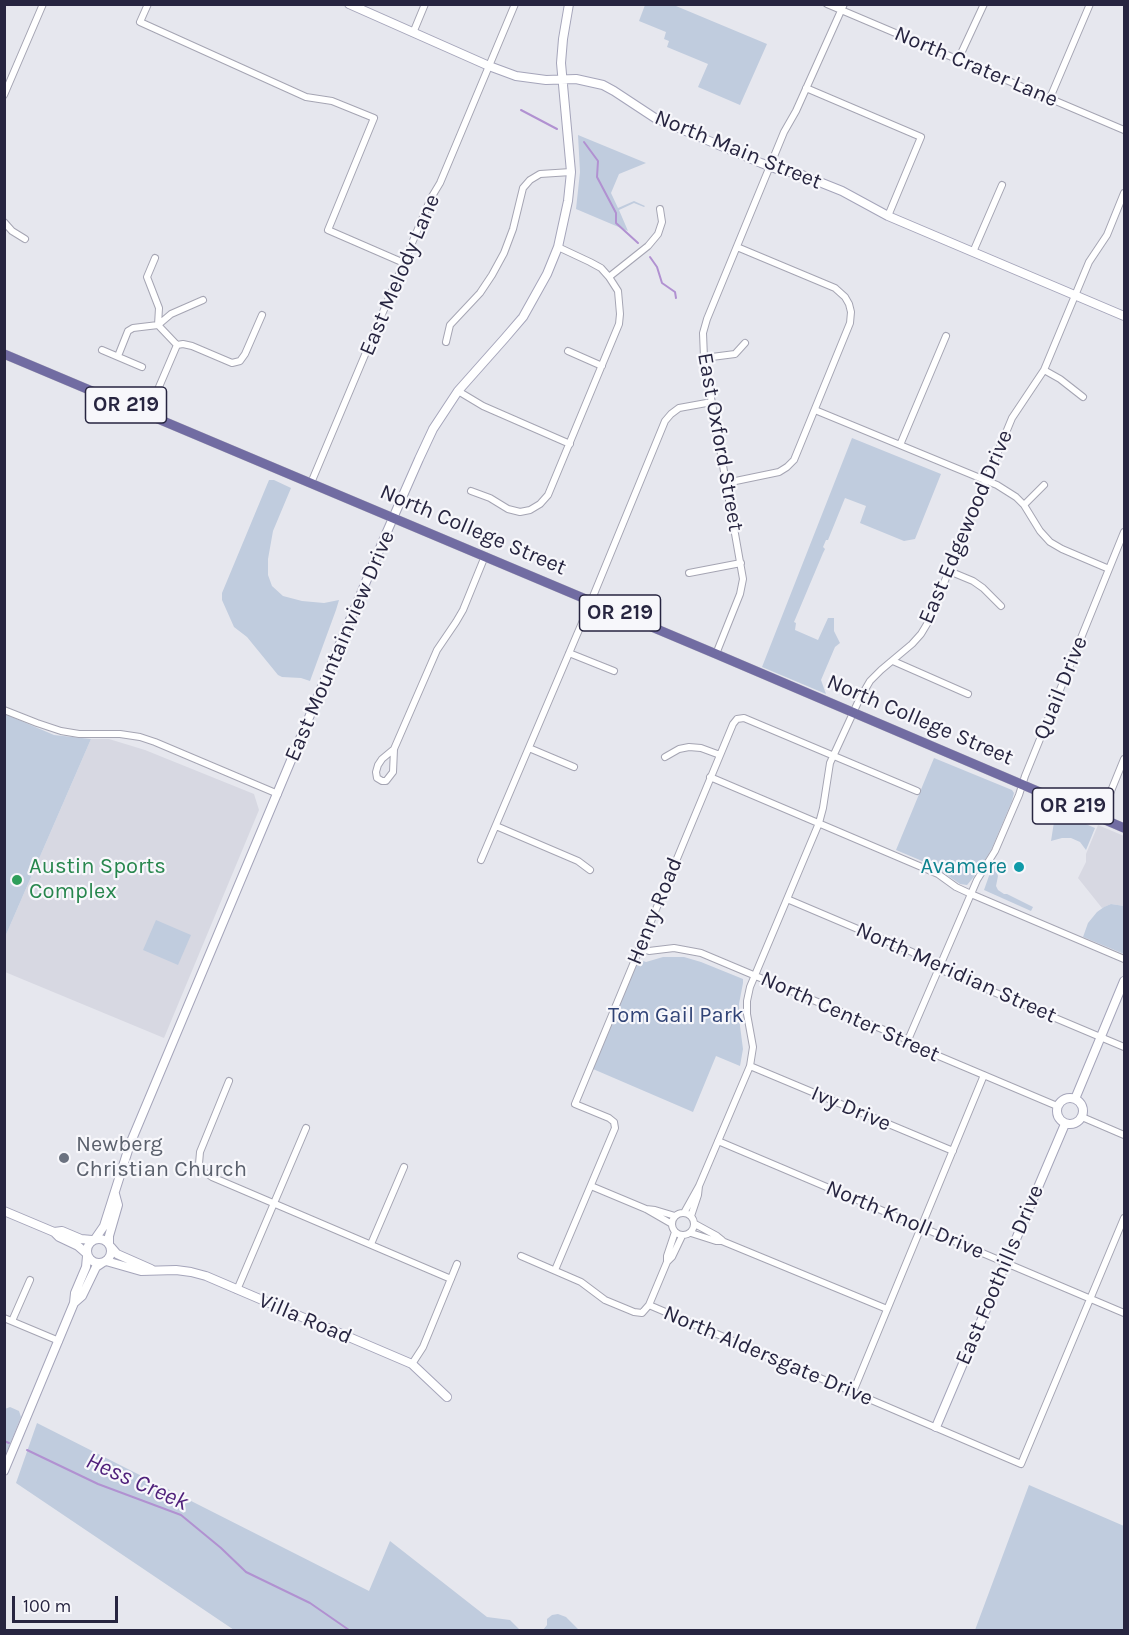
<!DOCTYPE html>
<style>
body{margin:0}
#map{position:relative;width:1129px;height:1635px;overflow:hidden;background:#e6e7ee;font-family:Karla,sans-serif}
canvas{display:block}
.frame{position:absolute;inset:0;border:6px solid #272540;pointer-events:none}
.scale{position:absolute;left:12px;top:1596px;width:106px;height:27px;box-sizing:border-box;border:3px solid #272540;border-top:0;padding-left:8px;font-size:18px;line-height:21px;white-space:nowrap;color:#272540;-webkit-text-stroke:4px #f7f7fb;paint-order:stroke}
</style>
<div id="map">
<canvas width="1129" height="1635"></canvas>
<div class="frame"></div>
<div class="scale">100 m</div>
</div>
<script>
const ctx = document.querySelector('canvas').getContext('2d');
ctx.lineJoin = 'round';
function fillPath(path, color) { ctx.fillStyle = color; ctx.fill(path, 'evenodd'); }
const toPath = rows => new Path2D(rows.map(r => 'M' + r).join(''));
function trace(path, color, width, dash) { ctx.strokeStyle = color; ctx.lineWidth = width; ctx.lineCap = dash ? 'butt' : 'round'; ctx.setLineDash(dash || []); ctx.stroke(path); }
function write(font, color, halo, rows, align = 'center') {
  ctx.font = font + ' Karla,sans-serif'; ctx.lineWidth = 4.5; ctx.setLineDash([]); ctx.textBaseline = 'middle'; ctx.strokeStyle = halo; ctx.fillStyle = color; for (const [text, x, y, turn = 0] of rows) {
    ctx.save(); ctx.translate(x, y); ctx.rotate((+turn || 0) * Math.PI / 180); ctx.textAlign = isNaN(turn) ? turn : align; if (halo) ctx.strokeText(text, 0, 0); ctx.fillText(text, 0, 0); ctx.restore();
  }
}
fillPath(toPath([
 [91,739,109,739,145,750,254,794,259,810,164,1038,5,972,5,937],
 [1098,825,1124,836,1124,906,1111,904,1102,908,1078,878,1086,862,1086,854]
]), '#d7d8e2');
fillPath(toPath([
 [645,5,676,5,676,6,767,44,740,105,698,87,708,64,667,47,669,41,664,39,666,32,639,21],
 [578,135,646,163,619,174,611,193,618,208,634,201,645,206,644,207,634,203,619,210,628,231,576,209,580,172],
 [852,438,941,474,915,539,904,541,860,523,866,506,845,498,828,540,826,540,823,547,825,549,823,553,794,622,796,623,795,630,818,640,828,618,834,618,834,631,840,643,835,647,821,680,826,694,762,667],
 [269,480,274,480,291,488,273,531,268,559,268,575,272,586,283,596,302,601,324,603,339,600,336,610,310,681,301,678,282,677,278,675,247,637,234,627,222,600,222,593],
 [5,714,54,735,91,739,5,937],
 [934,758,1012,790,1014,793,1012,801,992,848,978,872,967,885,960,884,934,866,896,850],
 [1046,807,1095,828,1086,850,1080,842,1071,838,1062,838,1051,841,1054,822],
 [997,862,1001,868,996,871,998,876,996,886,998,890,1004,894,1007,894,1033,907,1031,911,984,890,990,873],
 [1111,904,1124,906,1124,954,1083,937,1088,923,1097,912,1104,907],
 [156,920,191,935,178,965,143,950],
 [663,957,684,957,701,962,743,979,743,983,739,1004,740,1026,743,1049,740,1066,716,1056,693,1112,593,1069,593,1065,637,962,643,961,646,962],
 [10,1407,19,1411,21,1417,5,1456,5,1409],
 [37,1423,369,1591,390,1541,487,1617,510,1620,520,1630,234,1630,16,1483],
 [1029,1485,1124,1526,1124,1630,975,1630],
 [558,1614,566,1617,579,1630,543,1630,547,1625,547,1619,552,1615]
]), '#c0ccde');
trace(toPath([
 [521,110,557,129],
 [584,142,598,161,597,177,616,213,616,223,638,243],
 [650,257,657,267,662,283,675,292,676,298],
 [4,1441,9,1443],
 [27,1450,98,1484,181,1515,221,1548,246,1572,310,1603,349,1630]
]), '#b191d1', 2);
const street = toPath([
 [148,4,140,22,306,97,332,101,374,118,328,230,404,263],
 [827,4,1124,130],
 [413,33,425,4],
 [958,60,984,4],
 [806,88,921,137,888,216],
 [4,95,43,4],
 [1050,98,1090,4],
 [4,222,12,231,25,239],
 [973,252,1002,185],
 [155,258,147,277,159,308,158,325,177,345],
 [609,277,648,246,658,234,662,222,660,209],
 [446,342,450,325,480,293,492,275,504,253,513,229,523,188,530,180,540,174,571,172],
 [177,345,183,344,192,346,232,363,240,361,245,354,262,315],
 [102,350,142,367],
 [568,351,602,366],
 [118,356,128,331,133,328,158,325,171,314,203,300],
 [704,358,735,354,745,343],
 [1044,370,1060,379,1083,397],
 [458,391,483,406,570,444],
 [815,410,997,485,1016,497,1024,505,1040,531,1050,542,1062,549,1109,569],
 [147,415,177,345],
 [900,445,946,336],
 [311,483,431,198,440,183,515,4],
 [726,483,779,472,787,467,794,460,850,323,851,312,849,304,845,297,835,288,737,247],
 [471,491,490,498,508,509,520,512,530,510,540,504,548,495,619,324,620,314,618,291,609,277,601,268,590,262,558,247],
 [1024,505,1044,485],
 [949,571,973,581,983,588,1001,606],
 [689,573,741,563],
 [569,653,614,671],
 [716,654,740,594,743,579,704,358,703,333,707,319,784,132,796,111,844,4],
 [893,661,968,694],
 [4,710,37,723,61,731,79,734,120,734,140,737,155,742,278,794],
 [529,748,574,767],
 [394,749,382,759,378,765,376,772,377,778,382,781,386,781,393,772,394,749,437,650,456,622,463,610,485,556],
 [665,757,679,749,689,747,701,748,720,755],
 [710,777,938,874,956,887,971,894,1124,959],
 [1100,818,1124,759],
 [496,826,578,861,590,870],
 [481,860,587,611,665,421,671,414,679,408,712,402],
 [787,899,912,952,939,969,1124,1047],
 [639,948,649,951,674,948,701,953,908,1040,915,1046,1057,1106],
 [908,1040,977,880,995,851,1019,795,1025,776,1124,532],
 [750,1066,953,1151],
 [229,1081,200,1152,199,1164,201,1170,212,1177,451,1279],
 [1082,1117,1124,1135],
 [718,1141,1124,1313],
 [591,1186,646,1209,672,1224],
 [646,1209,655,1210,675,1216],
 '672 1224a11 11 0 1 1 22 0a11 11 0 1 1-22 0Z',
 [684,1213,699,1186,750,1066,753,1047,747,1014,747,1001,750,987,819,823,823,808,830,763,859,700,870,681,881,670,912,644,921,634,927,624,1012,418,1044,370,1089,262,1107,235,1124,193],
 [691,1216,698,1195,699,1186],
 [695,1224,717,1236,722,1240],
 [691,1233,716,1241,722,1241,887,1309],
 [371,1244,404,1167],
 [521,1256,581,1282,605,1300,634,1312,642,1313,649,1305,667,1262,667,1256,675,1232],
 [667,1262,672,1257,682,1236],
 [555,1270,615,1128,614,1122,609,1118,575,1104,733,724,737,719,744,718,917,791],
 [237,1290,306,1128],
 [649,1305,1021,1464,1124,1218],
 [4,1318,59,1341],
 [12,1321,30,1280],
 [412,1364,423,1347,457,1264],
 [853,1392,984,1075]
]);
const secondary = toPath([
 [349,4,489,66,516,76,546,80,576,79,603,85,614,91,655,118,761,163,777,169,802,175,842,191,888,216,1124,316],
 '1057 1111a13 13 0 1 1 26 0a13 13 0 1 1-26 0Z',
 [1075,1099,1124,981],
 [4,1211,54,1232,59,1237,78,1246,86,1253],
 [54,1232,62,1231,81,1239,92,1240],
 '87 1251a12 12 0 1 1 24 0a12 12 0 1 1-24 0Z',
 [95,1239,104,1226,130,1144,386,534,419,459,433,429,458,391,505,338,523,317,547,274,558,247,568,201,571,172,561,63,563,39,569,4],
 [109,1243,109,1236,118,1205,115,1194],
 [111,1247,117,1254,151,1269],
 [106,1261,141,1271,176,1270,191,1272,206,1276,412,1364,447,1397],
 [74,1303,82,1296,96,1267,102,1263],
 [936,1427,1065,1124],
 [4,1471,74,1303,75,1293,86,1267,87,1256]
]);
const primary = toPath([
 [4,354,716,654,1124,828]
]);
trace(street, '#a5a5b3', 8);
trace(secondary, '#a5a5ba', 10);
trace(primary, '#c3c2ca', 10);
trace(street, '#fff', 6);
trace(secondary, '#fff', 8);
trace(primary, '#716ca2', 9);
for (const [x, y, r, color] of [
 [1019,867,6,"#0f9aa8"],
 [17,880,6,"#2e9e5b"],
 [64,1158,6,"#6b7280"]
]) { const dot = new Path2D(); dot.arc(x, y, r, 0, 2 * Math.PI); ctx.fillStyle = color; ctx.fill(dot); trace(dot, '#f7f7fb', 2); }
for (const [x, y, w] of [
 [126,405,81],
 [620,613,81],
 [1073,806,81]
]) { const box = new Path2D(); box.roundRect(x - w / 2, y - 18, w, 36, 4.5); ctx.fillStyle = '#f7f7fb'; ctx.fill(box); trace(box, '#272540', 1.5); }
write('bold 21px', '#272540', null, [
 ["OR 219",126,405],
 ["OR 219",620,613],
 ["OR 219",1073,806]
]);
write('22px', '#272540', '#f7f7fb', [
 ["North Crater Lane",976,67,23],
 ["North Main Street",738,150,22],
 ["East Melody Lane",400,275,-67],
 ["East Oxford Street",720,442,80],
 ["East Edgewood Drive",966,527,-67],
 ["North College Street",473,530,23],
 ["East Mountainview Drive",340,646,-67],
 ["Quail Drive",1061,688,-68],
 ["North College Street",920,720,23],
 ["Henry Road",655,911,-68],
 ["North Meridian Street",956,973,24],
 ["North Center Street",850,1017,24],
 ["Ivy Drive",851,1109,23],
 ["North Knoll Drive",905,1220,23],
 ["East Foothills Drive",1000,1275,-67],
 ["Villa Road",305,1319,23],
 ["North Aldersgate Drive",768,1356,23]
]);
write('22px', '#27864d', '#f7f7fb', [
 ["Austin Sports",29,867],
 ["Complex",29,892]
], 'left');
write('22px', '#0d838f', '#f7f7fb', [
 ["Avamere",1007,867]
], 'right');
write('22px', '#304376', '#f7f7fb', [
 ["Tom Gail Park",676,1016]
]);
write('22px', '#5b616d', '#f7f7fb', [
 ["Newberg",76,1145],
 ["Christian Church",76,1170]
], 'left');
write('italic 24px', '#4f207b', '#f7f7fb', [
 ["Hess Creek",137,1482,24]
]);
</script>
